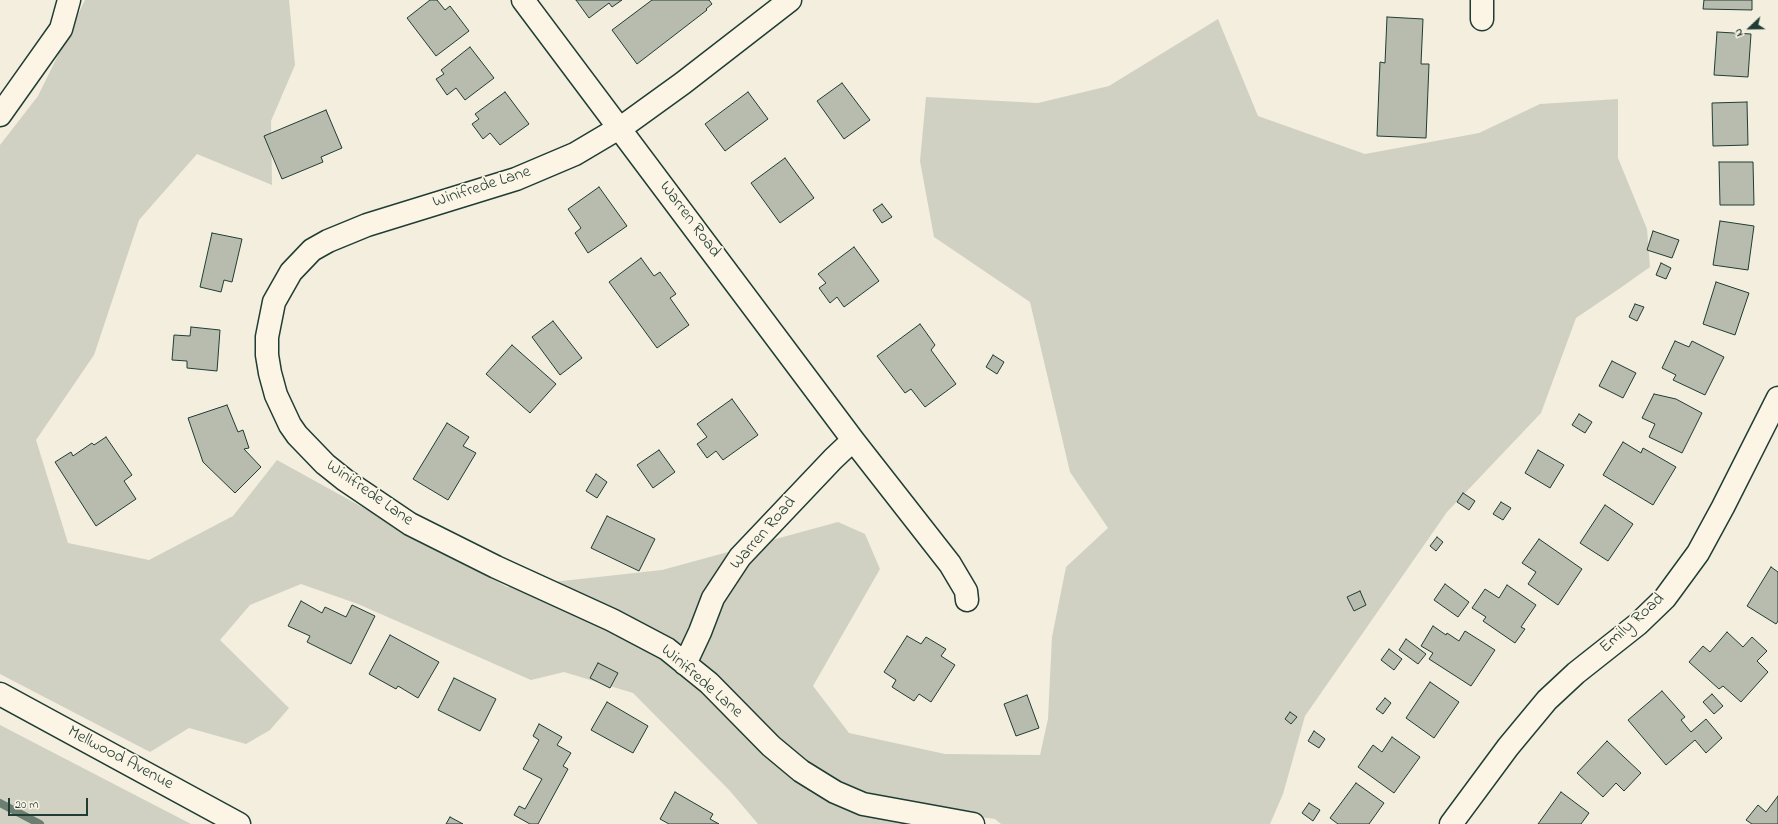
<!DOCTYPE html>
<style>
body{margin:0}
#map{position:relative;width:1778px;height:824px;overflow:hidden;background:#f3eede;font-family:"Indie Flower",sans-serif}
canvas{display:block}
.north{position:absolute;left:1730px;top:8px;width:40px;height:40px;-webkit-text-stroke:3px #fcf5e5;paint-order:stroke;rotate:248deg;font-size:11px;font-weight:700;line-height:16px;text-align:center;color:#1f3d34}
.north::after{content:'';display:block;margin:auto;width:14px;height:18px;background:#1f3d34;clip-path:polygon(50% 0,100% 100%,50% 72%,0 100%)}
.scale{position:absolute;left:8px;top:798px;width:80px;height:18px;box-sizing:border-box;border:2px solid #1f3d34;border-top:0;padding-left:5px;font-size:12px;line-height:14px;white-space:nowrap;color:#1f3d34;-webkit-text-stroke:3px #fcf5e5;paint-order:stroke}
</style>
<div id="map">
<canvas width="1778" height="824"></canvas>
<div class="north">N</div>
<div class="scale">20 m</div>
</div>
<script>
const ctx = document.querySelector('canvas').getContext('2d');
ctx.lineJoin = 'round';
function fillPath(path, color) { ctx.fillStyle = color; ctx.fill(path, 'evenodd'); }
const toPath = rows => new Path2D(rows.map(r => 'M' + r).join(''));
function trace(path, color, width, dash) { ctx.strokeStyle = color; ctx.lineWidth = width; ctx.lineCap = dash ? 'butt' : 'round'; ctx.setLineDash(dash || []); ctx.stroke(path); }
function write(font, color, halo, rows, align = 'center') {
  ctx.font = font + ' "Indie Flower",sans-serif'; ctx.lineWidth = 3.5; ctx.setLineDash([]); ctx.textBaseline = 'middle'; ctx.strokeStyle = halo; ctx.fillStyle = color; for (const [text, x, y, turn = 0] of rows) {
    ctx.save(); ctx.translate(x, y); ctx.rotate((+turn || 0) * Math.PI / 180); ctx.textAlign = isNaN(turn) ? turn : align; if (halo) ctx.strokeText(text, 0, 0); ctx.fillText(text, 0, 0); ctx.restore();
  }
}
fillPath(toPath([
 [85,0,289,0,295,65,271,121,272,185,197,154,139,220,94,355,36,440,68,543,149,560,233,516,277,460,507,587,662,570,838,522,865,534,880,569,813,686,849,733,945,754,1040,755,1048,719,1052,637,1066,567,1108,528,1070,472,1030,302,934,237,920,161,926,97,1038,103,1109,86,1218,19,1258,116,1365,154,1479,133,1540,104,1618,99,1618,158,1647,229,1650,267,1616,291,1576,318,1541,413,1447,512,1305,716,1283,794,1270,824,1001,824,995,819,941,812,925,824,758,824,730,791,633,693,564,672,531,680,358,604,301,584,250,605,220,640,289,708,270,730,246,744,189,728,150,752,0,674,0,145,38,96],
 [0,725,191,824,0,824]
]), '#d0d1c2');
trace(toPath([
 [0,803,40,824]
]), '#6c7d72', 8);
const building = toPath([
 [430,0,437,0,445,10,450,6,469,31,436,56,407,18,430,0],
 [576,0,622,0,612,7,609,3,589,18,576,0],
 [652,0,709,0,712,4,706,9,707,10,637,64,612,30,652,0],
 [1704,0,1752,0,1752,10,1703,9,1704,0],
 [1387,17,1423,19,1421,64,1429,64,1426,138,1377,136,1380,62,1385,63,1387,17],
 [1717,32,1751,34,1748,77,1714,75,1717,32],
 [470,47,494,78,465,100,456,88,447,95,436,79,444,74,441,70,470,47],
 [842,83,870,120,844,139,817,101,842,83],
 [505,92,529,124,500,145,490,133,483,139,472,124,479,119,475,114,505,92],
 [748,92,768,119,725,151,705,124,748,92],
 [1747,102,1748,145,1713,146,1712,103,1747,102],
 [326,110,342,148,321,157,323,162,282,179,264,136,326,110],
 [785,158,814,198,780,223,751,183,785,158],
 [1719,162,1753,162,1754,205,1720,205,1719,162],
 [599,187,627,226,588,253,575,233,581,228,568,209,599,187],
 [882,204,892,217,882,223,873,210,882,204],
 [1720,221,1754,226,1748,270,1713,265,1720,221],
 [1653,231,1679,240,1672,258,1647,250,1653,231],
 [212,233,242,239,232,282,224,280,221,292,200,287,212,233],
 [854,247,879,281,844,307,837,297,830,303,819,288,826,283,818,274,854,247],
 [641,258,654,276,660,272,676,294,670,298,689,325,657,348,609,282,641,258],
 [1661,263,1671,268,1666,279,1656,275,1661,263],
 [1716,282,1749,293,1735,335,1703,324,1716,282],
 [1635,304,1644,307,1637,321,1629,317,1635,304],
 [553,321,582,358,560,375,532,337,553,321],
 [920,324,935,345,931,350,956,384,925,407,911,389,905,393,877,356,920,324],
 [191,327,220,330,217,371,187,368,187,361,172,360,174,335,190,336,191,327],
 [1675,341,1689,347,1692,341,1724,357,1705,395,1673,380,1676,375,1662,368,1675,341],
 [512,345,556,384,530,413,486,374,512,345],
 [993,355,1004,362,997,374,986,367,993,355],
 [1612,361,1636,373,1623,398,1599,386,1612,361],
 [1654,394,1676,399,1702,413,1682,453,1649,437,1655,424,1642,418,1654,394],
 [732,399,758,435,723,460,716,451,707,458,697,444,707,437,697,424,732,399],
 [227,405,238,432,243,430,249,448,244,449,261,467,235,493,203,462,188,418,227,405],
 [1579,414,1592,422,1585,433,1572,425,1579,414],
 [447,423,469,437,463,446,476,453,448,500,413,479,447,423],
 [106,437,132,475,124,481,136,499,96,526,55,462,71,452,73,456,92,443,94,445,106,437],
 [1623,442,1641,453,1643,448,1676,467,1653,505,1603,475,1623,442],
 [659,450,675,472,653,488,637,465,659,450],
 [1538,450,1564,465,1550,488,1525,473,1538,450],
 [596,474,607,482,597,498,586,491,596,474],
 [1463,493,1475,501,1469,510,1457,502,1463,493],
 [1501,502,1511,508,1503,520,1493,514,1501,502],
 [1605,505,1633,524,1608,561,1580,543,1605,505],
 [607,516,655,539,639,571,591,548,607,516],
 [1437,537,1443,542,1436,551,1430,546,1437,537],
 [1539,539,1582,569,1558,605,1528,584,1536,572,1522,563,1539,539],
 [1771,567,1778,572,1778,621,1776,624,1747,606,1771,567],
 [1445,584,1469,602,1458,617,1434,600,1445,584],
 [1507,585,1536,605,1521,627,1525,629,1515,643,1483,621,1486,617,1472,608,1485,589,1499,598,1507,585],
 [1360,591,1366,605,1354,611,1347,597,1360,591],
 [301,601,322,613,325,607,346,617,352,605,375,616,351,664,307,642,310,636,288,626,301,601],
 [1433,626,1446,635,1447,633,1459,641,1465,631,1495,650,1471,686,1429,659,1433,653,1421,646,1433,626],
 [1727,632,1743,647,1752,637,1767,651,1757,661,1768,672,1741,702,1723,686,1719,689,1689,662,1703,646,1710,652,1727,632],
 [390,635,439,662,418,698,398,686,396,689,369,674,390,635],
 [907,636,921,644,926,637,946,649,941,656,955,665,931,702,919,694,914,701,892,687,896,680,884,672,907,636],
 [1406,639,1426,654,1418,664,1399,650,1406,639],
 [1389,649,1402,659,1394,670,1381,660,1389,649],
 [598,663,618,673,610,688,590,678,598,663],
 [454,678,496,699,480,731,438,710,454,678],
 [1430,682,1459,702,1434,738,1406,718,1430,682],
 [1662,691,1685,717,1681,720,1691,732,1706,719,1722,738,1706,753,1695,740,1666,765,1628,720,1662,691],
 [1712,694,1723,706,1714,714,1703,702,1712,694],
 [1027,695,1039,728,1016,736,1004,704,1027,695],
 [1385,698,1391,703,1383,714,1376,709,1385,698],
 [607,702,648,726,633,753,591,730,607,702],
 [1290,712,1297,717,1291,724,1285,719,1290,712],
 [539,724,562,737,557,745,571,753,563,766,568,769,538,824,530,824,514,815,519,806,525,809,542,779,523,769,539,740,533,736,539,724],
 [1314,731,1325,739,1319,748,1308,741,1314,731],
 [1392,737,1420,757,1394,793,1358,767,1373,745,1382,752,1392,737],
 [1607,741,1641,773,1624,791,1616,783,1603,797,1577,773,1607,741],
 [1356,783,1384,803,1369,824,1338,824,1330,818,1356,783],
 [675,792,713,814,710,819,719,824,669,824,660,819,675,792],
 [1561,792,1589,813,1581,824,1538,824,1561,792],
 [1778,796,1778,824,1752,824,1746,820,1758,805,1766,812,1778,796],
 [1309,803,1320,810,1313,821,1302,813,1309,803],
 [450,817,463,824,446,824,450,817]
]);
fillPath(building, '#b8bcae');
trace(building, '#1f3d34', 1);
const street = toPath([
 [523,0,853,440,950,564,966,591,967,600],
 [790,0,683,83,629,122,575,154,516,179,367,225,328,241,312,250,291,272,274,302,267,337,267,355,270,373,276,395,290,425,297,435,325,464,345,480,410,524,496,567,612,620,667,649,709,683,771,746,801,771,835,792,863,804,973,824],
 [1482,0,1482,19],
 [0,115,61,29,69,0],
 [685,664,700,632,713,598,740,557,833,459,853,440],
 [1451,824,1508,747,1547,700,1576,673,1638,624,1665,598,1698,553,1723,507,1778,398]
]);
const secondary = toPath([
 [0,694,239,824]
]);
trace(street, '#1f3d34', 25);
trace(secondary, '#1f3d34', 25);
trace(street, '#fcf5e5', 22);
trace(secondary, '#fcf5e5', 22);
write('17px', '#1f3d34', '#fcf5e5', [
 ["Winifrede Lane",482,188,-18],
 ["Warren Road",689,220,53],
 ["Winifrede Lane",369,494,35],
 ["Warren Road",764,534,-49],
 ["Emily Road",1633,624,-42],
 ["Winifrede Lane",701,682,41],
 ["Mellwood Avenue",120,759,28]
]);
</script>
